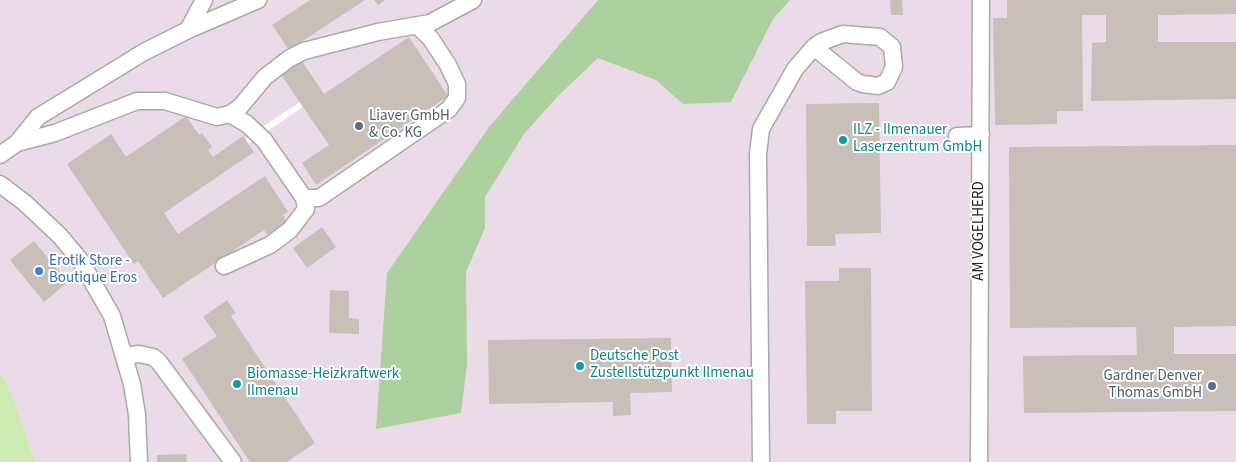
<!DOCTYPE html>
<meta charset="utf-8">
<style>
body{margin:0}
canvas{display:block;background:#f2efe9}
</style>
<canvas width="1236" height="462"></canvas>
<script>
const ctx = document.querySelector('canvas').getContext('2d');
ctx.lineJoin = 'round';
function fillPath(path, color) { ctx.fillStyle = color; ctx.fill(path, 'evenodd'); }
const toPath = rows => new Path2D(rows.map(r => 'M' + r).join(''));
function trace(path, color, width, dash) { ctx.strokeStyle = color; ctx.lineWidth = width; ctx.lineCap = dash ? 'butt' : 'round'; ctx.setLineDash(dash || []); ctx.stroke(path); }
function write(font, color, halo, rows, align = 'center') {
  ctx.font = font + ' "Source Sans 3",sans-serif'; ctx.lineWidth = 4; ctx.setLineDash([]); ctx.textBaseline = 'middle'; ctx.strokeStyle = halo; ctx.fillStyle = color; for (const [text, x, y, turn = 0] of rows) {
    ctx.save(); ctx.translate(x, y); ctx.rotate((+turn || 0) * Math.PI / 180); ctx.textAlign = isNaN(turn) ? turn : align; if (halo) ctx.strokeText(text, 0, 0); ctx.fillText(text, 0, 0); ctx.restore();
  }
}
fillPath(toPath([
 [0,0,1236,0,1236,462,35,462,9,388,0,374]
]), '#ebdbe8');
fillPath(toPath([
 [0,374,9,388,35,462,0,462]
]), '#cdebb0');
fillPath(toPath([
 [598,0,790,0,773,19,731,102,683,104,656,80,598,58,558,96,524,134,485,197,485,228,466,272,467,364,461,413,376,429,387,273,489,127]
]), '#add19e');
fillPath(toPath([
 [300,102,303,107,248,144,245,139]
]), '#fff');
fillPath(toPath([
 [310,0,365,0,289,50,272,25],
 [374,0,385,0,378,5],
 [890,0,902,0,903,15,891,15],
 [1007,0,1236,0,1236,14,1158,15,1158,42,1236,42,1236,99,1091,101,1092,43,1106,42,1106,15,1082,15,1083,111,1057,111,1057,124,995,125,993,18,1007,18],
 [409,37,448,96,316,185,302,163,329,145,279,72,300,58,324,94],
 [879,103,881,233,835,234,836,246,807,246,806,104],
 [186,116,199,135,202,133,212,147,208,150,213,157,243,136,254,152,164,213,178,234,265,176,288,212,283,215,287,222,267,235,264,230,163,298,138,261,134,264,67,164,111,134,126,157],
 [1236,145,1236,326,1174,327,1174,354,1236,354,1236,411,1024,413,1023,356,1137,355,1136,327,1010,328,1009,147],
 [322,227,336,247,307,268,293,248],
 [34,241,68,282,44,302,10,260],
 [839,268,871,268,872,411,836,411,836,424,807,424,805,281,839,281],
 [330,290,349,291,349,318,359,319,359,334,329,333],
 [227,300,236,313,231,316,315,443,287,462,250,462,182,359,217,336,203,317],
 [671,338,672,392,630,393,631,415,613,416,613,402,489,404,488,340],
 [186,454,187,462,157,462,157,455]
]), '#c7bfb8');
const minor = toPath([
 [188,30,204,0],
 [957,136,981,135],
 [17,143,55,133,137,101,165,101,217,117,230,114,240,107,265,77,290,58,304,51,378,32,430,23,473,0],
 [0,155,17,143,38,117,144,52,188,30,258,0],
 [0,184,25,203,60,236,80,260,112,316,132,384,137,415,139,462],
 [304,198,319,198,449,109,457,98,457,84,448,65,431,39,418,26],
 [224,266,270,245,290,230,306,209,304,198,264,140,247,124,230,114],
 [125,356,139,354,153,357,159,362,233,462],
 [761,462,758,154,761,129,795,69,814,47,821,42,843,34,880,37,892,47,894,67,887,82,878,86,863,84,857,82,814,47],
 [979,462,981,0]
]);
trace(minor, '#a9a9a9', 19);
trace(minor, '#fff', 16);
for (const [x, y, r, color] of [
 [359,126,5,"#5c6f8a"],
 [843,140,5,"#0f9aa8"],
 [39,271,5,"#3f7fe0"],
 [580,366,5,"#0f9aa8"],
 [237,384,5,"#0f9aa8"],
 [1212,386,5,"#5c6f8a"]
]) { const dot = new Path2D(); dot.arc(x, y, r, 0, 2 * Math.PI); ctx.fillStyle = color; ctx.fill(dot); trace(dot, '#fff', 2); }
write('15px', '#4e5e75', '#fff', [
 ["Liaver GmbH",369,117],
 ["& Co. KG",369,134],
 ["Gardner Denver",1202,377,"right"],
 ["Thomas GmbH",1202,394,"right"]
], 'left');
write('15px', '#0d838f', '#fff', [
 ["ILZ - Ilmenauer",853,131],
 ["Laserzentrum GmbH",853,148],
 ["Deutsche Post",590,357],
 ["Zustellstützpunkt Ilmenau",590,374],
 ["Biomasse-Heizkraftwerk",247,375],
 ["Ilmenau",247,392]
], 'left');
write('15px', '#222', '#fff', [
 ["AM VOGELHERD",980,231,-90]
]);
write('15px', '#366cbe', '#fff', [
 ["Erotik Store -",49,262],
 ["Boutique Eros",49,279]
], 'left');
</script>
